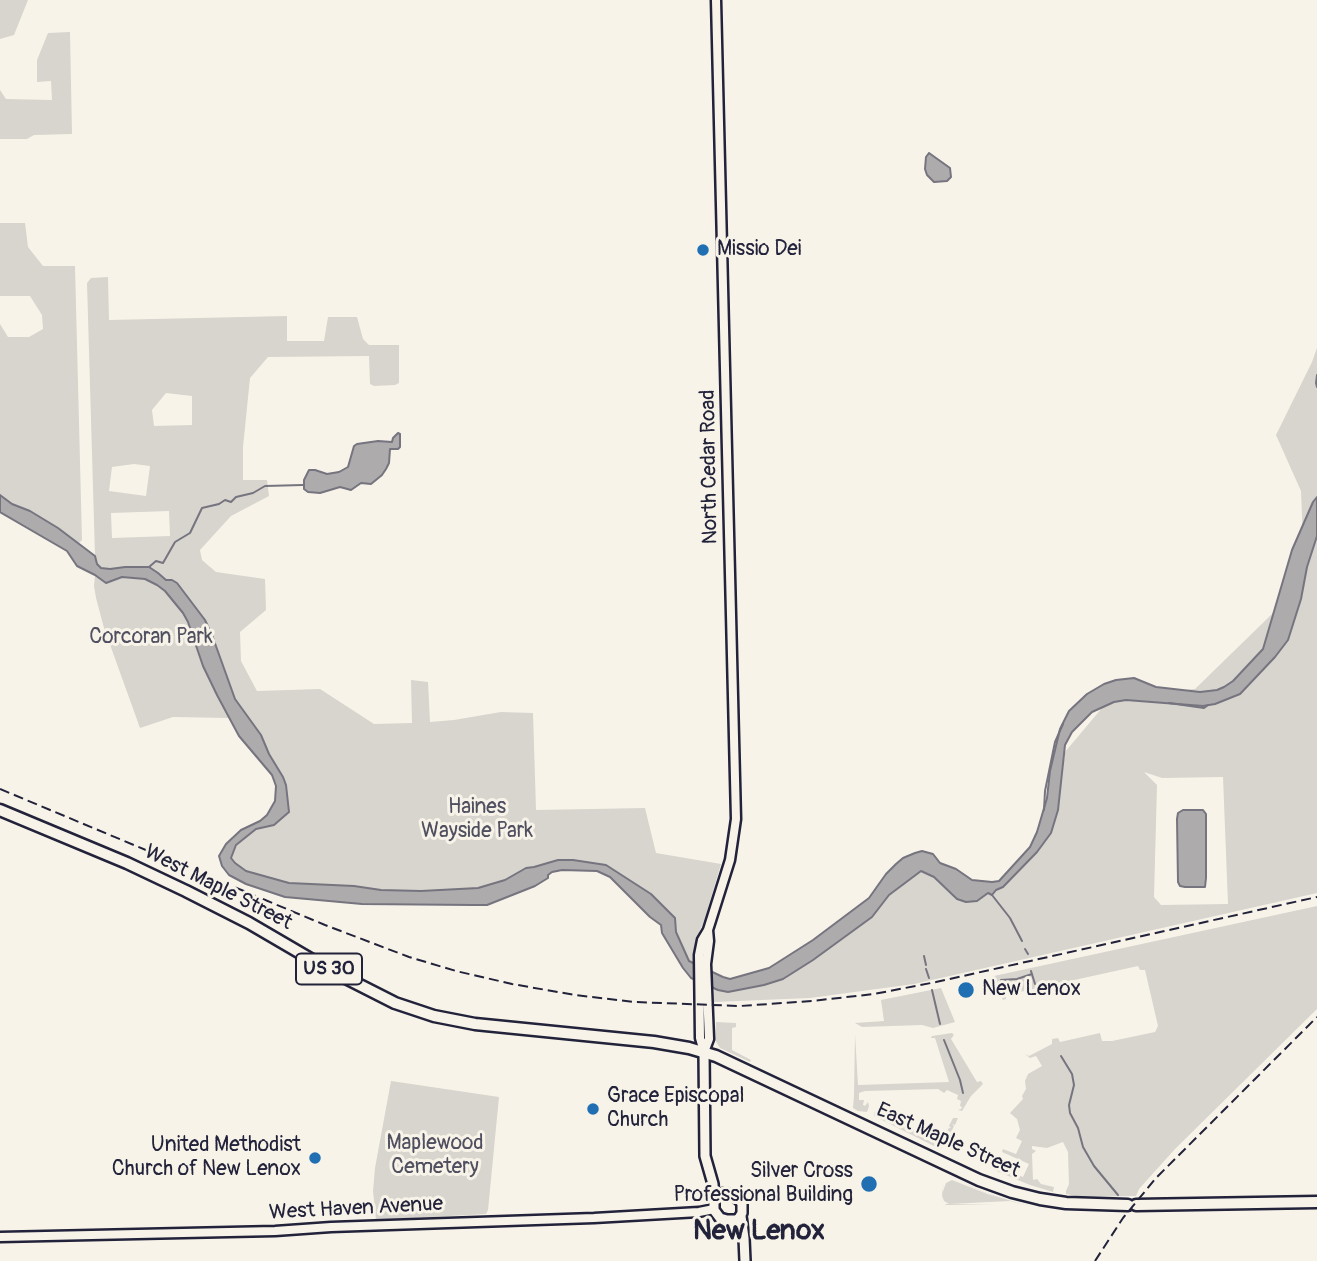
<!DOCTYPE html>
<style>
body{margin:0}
canvas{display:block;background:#f7f3e8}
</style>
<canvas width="1317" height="1261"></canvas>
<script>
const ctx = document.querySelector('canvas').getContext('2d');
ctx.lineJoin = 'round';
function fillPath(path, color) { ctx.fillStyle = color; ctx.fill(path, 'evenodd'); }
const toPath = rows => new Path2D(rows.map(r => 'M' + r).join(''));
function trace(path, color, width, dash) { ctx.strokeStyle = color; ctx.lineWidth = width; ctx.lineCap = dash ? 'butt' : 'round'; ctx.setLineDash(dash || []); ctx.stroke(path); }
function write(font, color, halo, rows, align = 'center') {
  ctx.font = font + ' Pangolin,sans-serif'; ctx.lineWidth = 6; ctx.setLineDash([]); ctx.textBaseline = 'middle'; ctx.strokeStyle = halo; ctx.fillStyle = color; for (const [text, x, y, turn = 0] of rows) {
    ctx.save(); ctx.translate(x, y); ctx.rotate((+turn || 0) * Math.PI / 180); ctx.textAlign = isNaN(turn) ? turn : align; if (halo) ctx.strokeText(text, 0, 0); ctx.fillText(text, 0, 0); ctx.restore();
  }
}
fillPath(toPath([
 [0,0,28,0,14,35,0,39],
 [70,32,72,134,34,135,27,139,0,139,0,90,6,99,52,100,51,81,37,82,37,60,48,33],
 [0,223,25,223,28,247,43,266,75,266,82,540,79,543,58,528,30,511,12,504,0,495,0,324,8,337,29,337,43,329,42,315,30,296,0,296],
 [108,277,109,320,287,316,287,341,324,341,328,317,357,317,363,339,369,345,399,345,399,383,395,385,374,386,370,384,369,356,268,357,250,378,243,447,243,480,267,480,269,496,231,516,200,550,202,560,216,572,265,579,266,610,240,632,241,661,257,691,320,689,374,724,412,723,411,680,428,682,430,722,454,720,501,712,533,713,536,810,645,808,656,853,721,864,705,918,696,940,694,965,689,961,676,932,675,918,651,894,606,865,530,867,505,880,478,888,421,891,381,890,354,886,289,883,246,871,235,863,231,858,236,845,256,829,274,825,289,812,283,776,269,754,261,735,235,699,212,636,205,620,177,583,166,580,158,573,149,567,125,567,110,569,101,568,97,564,95,556,87,283,91,278],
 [166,393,192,396,192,425,154,426,152,410],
 [134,464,150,466,146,496,109,491,112,467],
 [169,511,170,536,112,538,111,513],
 [1317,348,1317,893,914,984,810,998,714,1002,714,989,718,990,764,985,783,979,813,960,871,917,889,895,921,870,934,877,957,899,977,901,989,893,1003,887,1037,852,1058,810,1065,752,1112,696,1195,689,1272,614,1304,564,1301,491,1276,435,1312,362],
 [1144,772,1162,778,1223,777,1228,904,1161,905,1154,897,1157,785],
 [95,575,106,583,122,577,145,579,157,585,168,594,183,612,188,622,203,666,229,718,173,717,140,728,104,628,96,598,94,586],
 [1317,906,1317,1009,1175,1149,1139,1189,1136,1196,1078,1196,1134,1197,1082,1197,1066,1194,1066,1191,1069,1184,1068,1152,1063,1142,1047,1148,1032,1146,1032,1149,1036,1151,1032,1154,1033,1180,1037,1179,1041,1184,1054,1187,1053,1192,1030,1185,994,1170,996,1166,1023,1177,1029,1164,1002,1152,1003,1149,1016,1154,1022,1141,1016,1138,1020,1130,1017,1119,1010,1113,1023,1099,1022,1096,1026,1089,1025,1081,1028,1074,1042,1066,1036,1056,1030,1058,1025,1054,1029,1056,1052,1044,1052,1039,1058,1038,1060,1042,1100,1033,1102,1041,1112,1041,1155,1032,1158,1026,1145,970,1140,970,1138,966,1006,995,1006,999,1003,1000,994,983,994,976],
 [941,988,955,1022,933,1028,922,1025,862,1027,855,1023,884,1021,881,1000],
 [716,1022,736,1023,736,1027,732,1028,732,1050,751,1060,750,1062,720,1048,718,1045,715,1040],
 [952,1033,954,1035,951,1039,977,1082,981,1081,983,1084,971,1096,962,1111,958,1110,961,1109,962,1107,960,1106,961,1101,957,1099,958,1095,947,1090,944,1093,938,1089,865,1091,859,1093,859,1100,864,1100,863,1105,865,1106,868,1102,869,1106,867,1112,858,1111,853,1108,854,1095,855,1034,858,1085,949,1082,935,1038,931,1038,932,1036],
 [391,1081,499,1097,488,1210,486,1214,376,1220,373,1191,375,1168],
 [877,1109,882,1110,881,1114,898,1122,901,1119,901,1124,920,1133,923,1129,923,1134,940,1142,949,1128,951,1128,949,1126,953,1118,958,1118,955,1125,952,1124,954,1126,945,1145,940,1149,874,1116,874,1113],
 [950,1178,944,1183,942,1194,946,1183,952,1180,1000,1199,972,1187,954,1179,989,1194,1031,1207,1010,1201,949,1204,995,1205,946,1205,945,1204,949,1204,944,1201,942,1195,943,1203,942,1192,944,1183]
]), '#d8d5cf');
const water = toPath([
 [929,153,950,168,951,177,947,181,934,182,927,175,925,169,926,157,929,153],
 [398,433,400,434,400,447,398,449,390,449,389,463,386,469,382,475,371,484,361,483,351,490,340,487,320,493,308,492,304,489,304,480,309,470,315,470,327,474,339,472,348,467,354,446,357,444,378,441,392,442,393,438,398,433],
 [0,495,12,504,30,511,58,528,95,556,97,564,101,568,110,569,125,567,149,567,158,573,166,580,172,580,177,583,205,620,212,635,235,699,261,735,269,754,283,777,286,785,289,812,274,825,256,829,236,845,231,858,235,863,246,871,289,883,354,886,381,890,421,891,478,888,505,880,526,868,534,867,558,860,573,860,606,865,651,894,675,918,676,932,689,961,723,977,730,979,769,968,813,940,869,898,886,874,896,864,903,858,915,853,922,851,933,854,940,863,956,869,972,880,992,882,999,881,1030,847,1037,832,1047,798,1050,771,1060,729,1069,711,1087,694,1104,684,1116,680,1134,678,1156,687,1200,692,1217,690,1224,687,1233,681,1263,649,1292,550,1313,502,1317,497,1317,536,1307,567,1301,599,1288,640,1275,657,1240,694,1215,704,1203,706,1126,700,1114,702,1092,712,1072,732,1065,745,1058,810,1051,833,1037,852,1003,887,996,890,992,895,988,893,977,901,966,902,957,899,934,877,921,871,889,895,872,917,813,960,783,979,764,985,728,992,718,990,691,978,683,968,662,933,661,925,650,917,610,877,597,871,562,870,552,872,548,875,548,878,535,886,487,905,472,905,362,904,285,897,246,884,229,875,222,866,219,856,226,844,241,830,260,821,267,815,275,801,276,786,272,775,239,736,217,695,203,666,188,622,183,613,165,591,157,585,145,579,122,577,106,583,95,575,77,566,67,551,0,512,0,495],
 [1183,810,1203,810,1206,814,1206,878,1205,887,1185,887,1180,886,1178,882,1177,819,1178,813,1183,810]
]);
fillPath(water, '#aeabad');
trace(water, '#76747f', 2);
trace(toPath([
 [1317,375,1316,383,1317,387],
 [149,567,156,561,163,563,175,542,190,533,202,508,219,504,225,500,231,502,236,497,253,493,265,486,303,485],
 [1169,703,1204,708,1208,705],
 [1044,810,1045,791,1055,742,1063,724],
 [992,895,1010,918,1022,941],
 [1025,949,1028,954],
 [924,956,926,965],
 [926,969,929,978],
 [1031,971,1035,984],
 [1001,980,1017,979,1032,974],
 [932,990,940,1024],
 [944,1040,960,1080,963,1093],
 [1061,1056,1072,1074,1074,1085,1069,1105,1070,1113,1078,1128,1083,1147,1094,1166,1118,1195]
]), '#76747f', 2);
const tertiary = toPath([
 [704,1052,700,1038,699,955,702,940,708,930,730,860,736,819,716,0],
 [704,1052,709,1039,706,964,709,941,708,930],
 [0,1237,275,1231,331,1227,594,1218,699,1212,714,1209]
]);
const secondary = toPath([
 [704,1052,705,1156,713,1184,714,1199],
 [725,1193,735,1196,742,1203,742,1213,739,1218,736,1220,727,1220,720,1218,714,1210,714,1199,718,1195,725,1193],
 [741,1216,744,1238,745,1261]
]);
const primary = toPath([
 [0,810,127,863,186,891,249,923,326,968,395,1003,434,1016,475,1024,654,1042,689,1048,716,1056,945,1164,979,1180,1012,1192,1040,1199,1066,1203,1128,1205],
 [1136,1205,1317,1202]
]);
trace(tertiary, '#22223b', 13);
trace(secondary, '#22223b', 14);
trace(primary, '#22223b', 15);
trace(tertiary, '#f7f3e8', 8);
trace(secondary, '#f7f3e8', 9);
trace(primary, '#f7f3e8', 10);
trace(toPath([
 [0,789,325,925,409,957,456,971,512,984,575,995,635,1002,740,1006,812,1001,874,994,936,982,1317,897],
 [1095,1261,1123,1218,1156,1178,1317,1017]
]), '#22223b', 2, [10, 5]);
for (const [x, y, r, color] of [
 [703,250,7,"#1f6fb2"],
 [966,990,9,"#1f6fb2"],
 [593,1109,7,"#1f6fb2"],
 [315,1158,7,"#1f6fb2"],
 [869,1184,9,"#1f6fb2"]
]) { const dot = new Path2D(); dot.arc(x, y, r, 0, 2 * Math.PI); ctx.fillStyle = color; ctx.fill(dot); trace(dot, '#f7f3e8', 2.5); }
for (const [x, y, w] of [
 [329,969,66]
]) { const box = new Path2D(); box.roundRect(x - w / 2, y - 15.5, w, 31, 5); ctx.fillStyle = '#f7f3e8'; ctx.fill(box); trace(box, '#22223b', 2); }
write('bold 19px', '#22223b', null, [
 ["US 30",329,969]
]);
write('21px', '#22223b', '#f7f3e8', [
 ["Missio Dei",717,250],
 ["New Lenox",982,990],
 ["Grace Episcopal",607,1097],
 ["Church",607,1121],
 ["United Methodist",301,1146,"right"],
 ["Church of New Lenox",301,1170,"right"],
 ["Silver Cross",853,1172,"right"],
 ["Professional Building",853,1196,"right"]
], 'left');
write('21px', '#22223b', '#f7f3e8', [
 ["North Cedar Road",710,467,-91],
 ["West Maple Street",218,888,27],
 ["East Maple Street",948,1141,24],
 ["West Haven Avenue",356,1209,-3]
]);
write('21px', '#504f60', '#f7f3e8', [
 ["Corcoran Park",151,638],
 ["Haines",477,808],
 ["Wayside Park",477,832],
 ["Maplewood",435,1144],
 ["Cemetery",435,1168]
]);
write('bold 28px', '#22223b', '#f7f3e8', [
 ["New Lenox",759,1232]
]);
</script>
